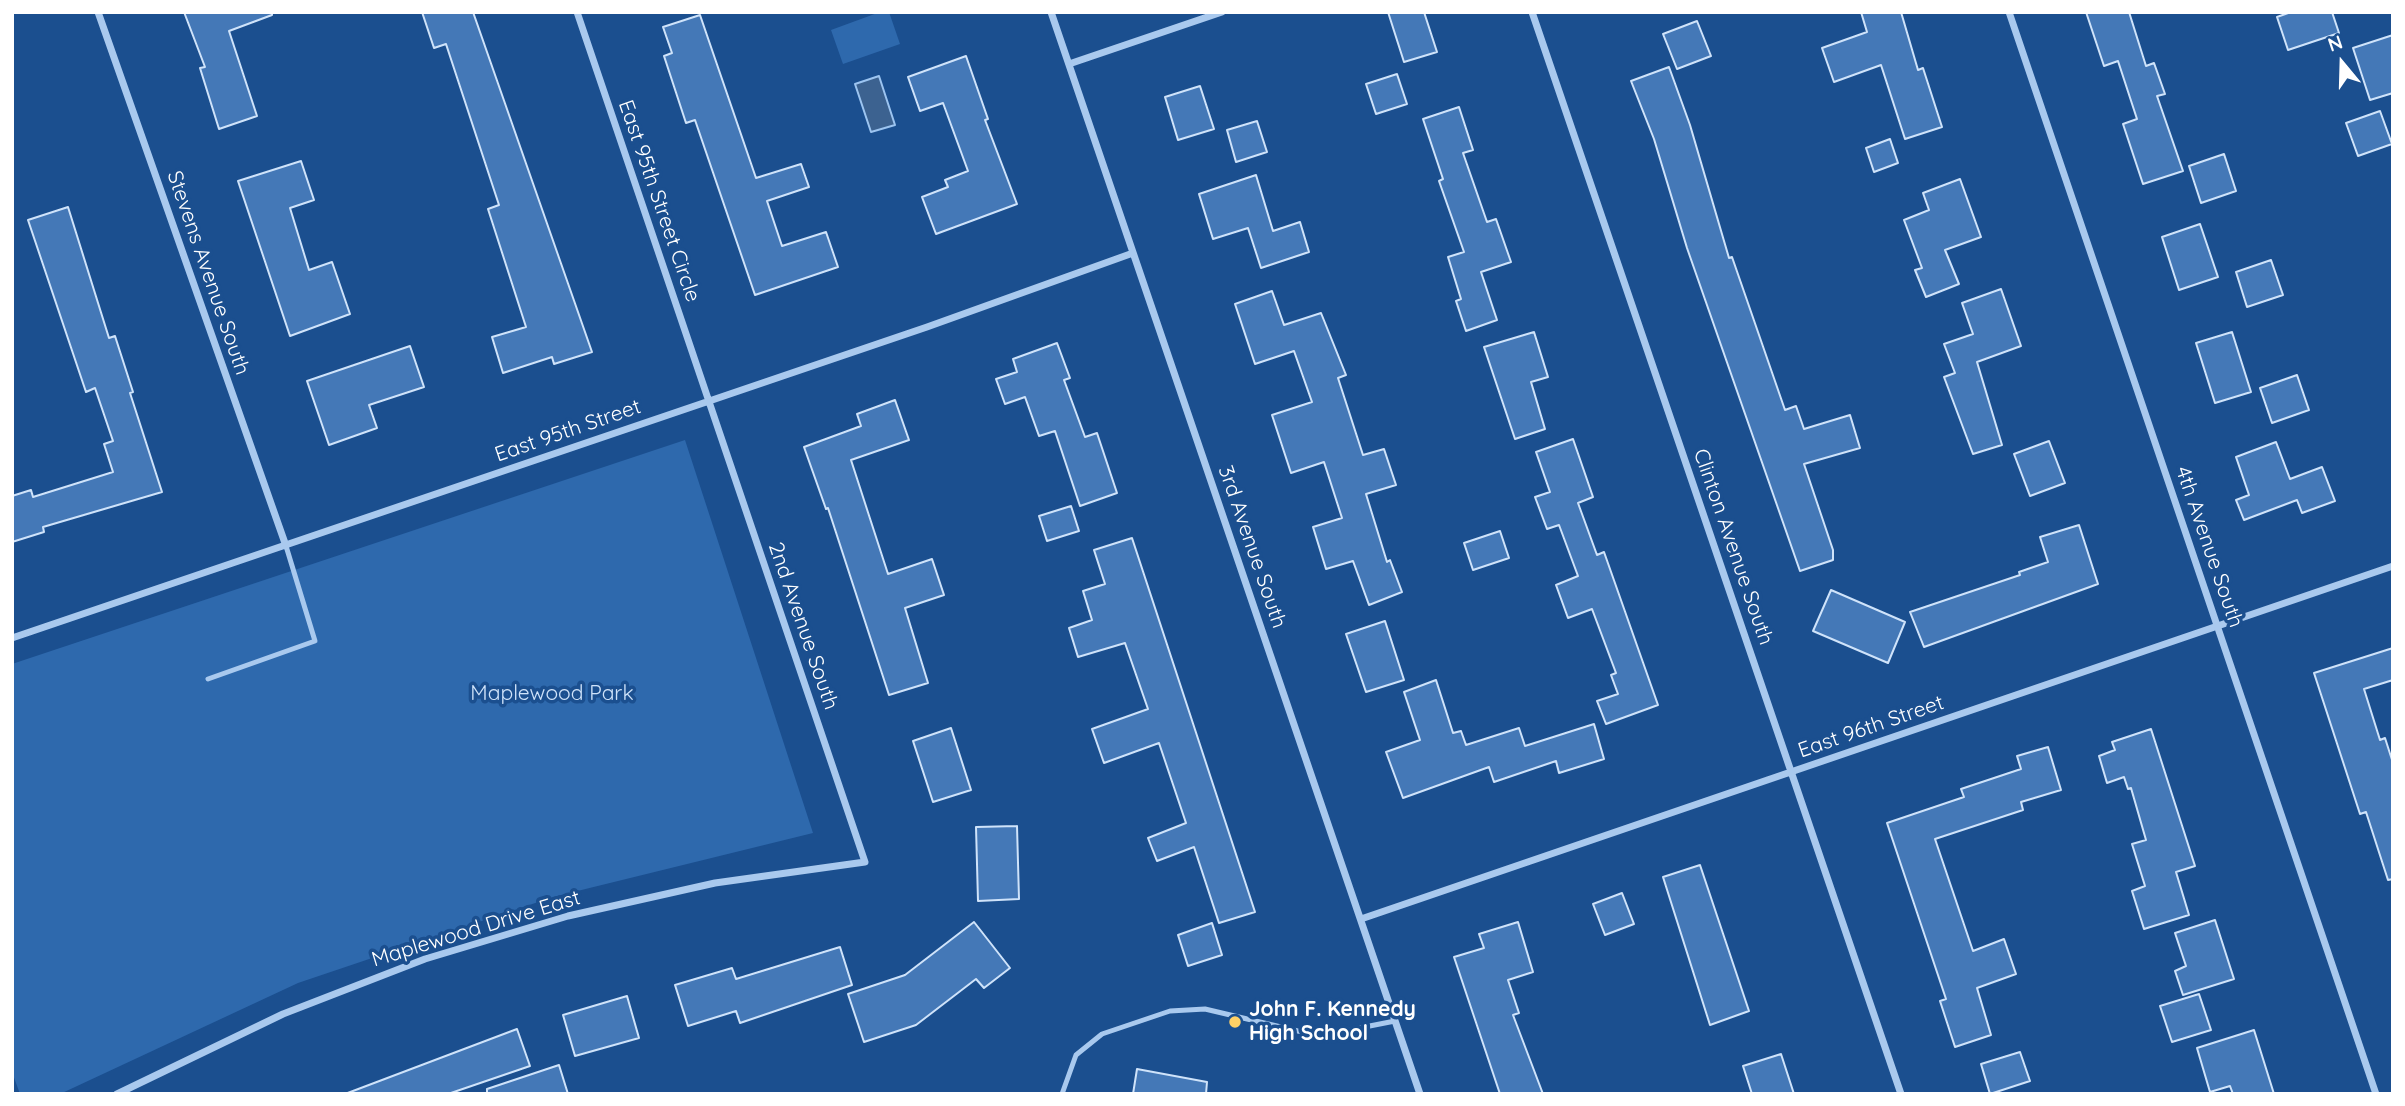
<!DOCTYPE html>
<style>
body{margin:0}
#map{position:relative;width:2405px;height:1106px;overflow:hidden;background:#1b4f8f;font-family:Quicksand,sans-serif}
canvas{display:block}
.frame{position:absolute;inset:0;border:14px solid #fff;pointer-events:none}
.north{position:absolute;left:2307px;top:28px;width:70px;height:70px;-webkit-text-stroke:5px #1b4f8f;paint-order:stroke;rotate:341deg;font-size:19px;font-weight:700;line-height:28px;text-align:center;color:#fff}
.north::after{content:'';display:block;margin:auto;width:24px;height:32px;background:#fff;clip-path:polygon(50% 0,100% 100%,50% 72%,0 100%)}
</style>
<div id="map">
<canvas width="2405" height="1106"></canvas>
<div class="frame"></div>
<div class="north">N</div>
</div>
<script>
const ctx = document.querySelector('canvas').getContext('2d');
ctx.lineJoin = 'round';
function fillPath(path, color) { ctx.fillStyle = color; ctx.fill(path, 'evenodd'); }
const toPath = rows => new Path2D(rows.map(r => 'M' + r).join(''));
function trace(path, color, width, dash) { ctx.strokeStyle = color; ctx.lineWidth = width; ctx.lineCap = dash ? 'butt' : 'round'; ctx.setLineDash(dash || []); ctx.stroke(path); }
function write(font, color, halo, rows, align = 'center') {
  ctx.font = font + ' Quicksand,sans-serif'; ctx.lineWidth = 7; ctx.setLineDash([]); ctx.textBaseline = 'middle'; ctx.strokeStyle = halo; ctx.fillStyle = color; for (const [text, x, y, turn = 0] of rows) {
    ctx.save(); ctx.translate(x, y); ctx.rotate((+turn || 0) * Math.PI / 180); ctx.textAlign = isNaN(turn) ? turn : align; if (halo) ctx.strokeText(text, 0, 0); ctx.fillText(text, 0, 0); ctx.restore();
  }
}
fillPath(toPath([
 [880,12,889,12,900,44,843,64,831,30],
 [685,440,813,833,553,897,298,983,60,1094,20,1094,12,1072,12,664]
]), '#2e69ad');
const water = toPath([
 [879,76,895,125,871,132,855,84,879,76]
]);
fillPath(water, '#3c6290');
trace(water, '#9cc4f0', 2);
const building = toPath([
 [184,12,272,12,272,15,229,31,257,116,219,129,200,68,205,67,184,12],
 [422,12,473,12,592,352,554,364,552,357,503,373,492,337,526,327,488,209,499,205,446,44,434,48,422,12],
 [1388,12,1424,12,1437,52,1404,62,1388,12],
 [1861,12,1901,12,1918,70,1923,68,1942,127,1905,139,1881,65,1834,82,1822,48,1867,32,1861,12],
 [2086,12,2129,12,2146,66,2154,63,2165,94,2157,96,2183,171,2143,184,2123,124,2137,119,2118,61,2104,66,2086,12],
 [2291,12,2332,12,2339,33,2288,50,2277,17,2291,12],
 [700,15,756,178,801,164,809,187,767,201,782,246,826,232,838,267,755,295,695,120,686,123,664,56,672,53,663,27,700,15],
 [1697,21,1711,56,1677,69,1663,34,1697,21],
 [2393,35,2393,93,2370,100,2353,48,2393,35],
 [966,56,988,119,985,120,1017,204,936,234,922,197,948,187,945,180,968,171,943,103,920,111,908,77,966,56],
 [1669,67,1690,125,1729,258,1732,257,1785,410,1796,406,1804,429,1850,415,1860,448,1804,464,1833,550,1833,560,1800,571,1687,248,1654,139,1631,81,1669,67],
 [1397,74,1407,104,1376,114,1366,84,1397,74],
 [1200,86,1214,129,1178,140,1165,97,1200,86],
 [1459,107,1473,150,1463,153,1487,222,1496,219,1511,262,1481,272,1497,320,1466,331,1456,301,1461,299,1448,257,1464,252,1439,181,1443,179,1423,119,1459,107],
 [2380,111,2392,144,2358,156,2346,123,2380,111],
 [1257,121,1267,152,1236,162,1227,130,1257,121],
 [1890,139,1898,163,1874,172,1866,148,1890,139],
 [2224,154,2236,191,2201,203,2189,166,2224,154],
 [301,161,314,200,290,208,309,270,332,262,350,314,290,336,238,181,301,161],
 [1256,175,1273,231,1300,222,1309,252,1261,268,1248,228,1213,239,1199,194,1256,175],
 [1960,179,1981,237,1945,250,1959,284,1926,297,1915,270,1922,268,1904,220,1929,210,1923,193,1960,179],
 [68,207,109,338,115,336,133,392,130,393,162,492,43,527,44,532,12,542,12,496,31,490,33,497,113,472,104,444,113,441,95,388,86,392,28,220,68,207],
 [2200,224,2218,277,2179,290,2162,237,2200,224],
 [2271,260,2283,295,2247,307,2236,272,2271,260],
 [2001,289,2021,346,1977,362,2002,445,1973,454,1944,377,1955,373,1944,344,1973,334,1962,303,2001,289],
 [1272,291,1284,325,1321,313,1346,375,1338,378,1363,455,1384,449,1396,485,1366,494,1387,562,1390,560,1402,592,1369,605,1353,561,1326,569,1313,527,1342,518,1324,462,1291,473,1272,415,1312,402,1294,351,1255,364,1235,304,1272,291],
 [1534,332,1548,377,1531,382,1545,429,1515,439,1484,347,1534,332],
 [2232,332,2251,392,2215,403,2196,343,2232,332],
 [1057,343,1070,378,1064,380,1085,437,1097,433,1117,493,1080,506,1055,431,1039,436,1025,397,1005,404,996,379,1017,372,1013,359,1057,343],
 [410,346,424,387,369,405,377,428,329,445,307,381,410,346],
 [2297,375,2309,410,2272,423,2260,388,2297,375],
 [895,400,909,440,851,460,888,574,932,559,944,595,905,608,928,683,889,695,828,508,826,509,804,447,861,426,857,414,895,400],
 [1573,439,1593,497,1578,503,1597,555,1604,552,1658,705,1606,724,1597,701,1618,694,1611,675,1616,673,1592,609,1568,618,1556,585,1578,576,1559,525,1547,529,1535,497,1550,492,1536,452,1573,439],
 [2049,441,2065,483,2030,496,2014,454,2049,441],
 [2276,442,2290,479,2322,467,2335,501,2302,513,2297,500,2244,520,2236,500,2249,495,2236,457,2276,442],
 [1071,506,1079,531,1047,541,1039,516,1071,506],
 [2079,525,2098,584,1924,647,1910,612,2020,575,2019,572,2048,562,2040,537,2079,525],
 [1500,531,1509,558,1473,570,1464,543,1500,531],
 [1132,538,1255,912,1219,923,1194,847,1157,861,1148,838,1186,823,1159,743,1104,763,1092,729,1148,709,1125,643,1078,657,1069,628,1092,620,1083,591,1105,584,1094,550,1132,538],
 [1831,590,1905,622,1888,663,1813,631,1831,590],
 [1385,621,1404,680,1366,692,1346,634,1385,621],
 [2393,648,2393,680,2364,689,2380,740,2385,738,2393,763,2393,879,2388,880,2366,812,2360,814,2314,673,2393,648],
 [1436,680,1453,733,1461,731,1466,745,1519,728,1525,746,1594,724,1604,759,1559,773,1556,761,1494,782,1489,767,1403,798,1386,752,1420,740,1404,692,1436,680],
 [951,728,971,790,933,802,913,741,951,728],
 [2151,729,2195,866,2176,872,2189,915,2144,929,2132,891,2145,886,2132,844,2146,840,2131,788,2128,789,2124,777,2107,783,2099,756,2115,750,2112,742,2151,729],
 [2048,747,2061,790,2021,802,2023,810,1935,839,1973,951,2004,939,2016,974,1977,988,1991,1035,1955,1047,1940,1001,1946,999,1887,823,1964,797,1961,789,2021,769,2017,756,2048,747],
 [1017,826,1019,899,978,901,976,827,1017,826],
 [1700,865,1749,1011,1710,1025,1663,877,1700,865],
 [1622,893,1634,924,1605,935,1593,904,1622,893],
 [2215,920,2234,979,2183,995,2175,971,2186,966,2175,933,2215,920],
 [974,922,1010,968,984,988,976,979,916,1025,864,1042,848,994,905,975,974,922],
 [1518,922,1533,972,1508,980,1519,1013,1513,1015,1543,1094,1500,1094,1454,957,1484,948,1479,934,1518,922],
 [1212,923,1222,955,1188,966,1178,935,1212,923],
 [840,947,852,985,740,1023,736,1011,688,1026,675,985,732,968,736,979,840,947],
 [2199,994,2211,1030,2172,1042,2160,1006,2199,994],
 [627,996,639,1038,575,1056,563,1015,627,996],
 [517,1029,530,1066,448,1094,345,1094,517,1029],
 [2254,1030,2274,1094,2233,1094,2230,1086,2210,1092,2197,1048,2254,1030],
 [2020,1052,2030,1081,1990,1094,1981,1064,2020,1052],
 [1781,1054,1794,1094,1752,1094,1743,1066,1781,1054],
 [559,1065,568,1094,487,1094,487,1089,559,1065],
 [1137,1069,1207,1082,1206,1094,1133,1094,1137,1069]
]);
fillPath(building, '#4478b7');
trace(building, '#cfe3fa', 2);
trace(toPath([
 [208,679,315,641,286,546],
 [1062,1094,1076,1055,1102,1034,1170,1011,1205,1009,1319,1036,1395,1021]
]), '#a9c9ee', 5);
trace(toPath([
 [98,12,286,546],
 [1051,12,1420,1094],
 [1532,12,1901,1094],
 [2009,12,2376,1094],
 [1069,64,1222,12],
 [12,638,927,327,1133,253],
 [1361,919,2393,566],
 [117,1094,283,1014,425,959,568,916,715,883,865,862,577,12]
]), '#a9c9ee', 7);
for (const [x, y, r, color] of [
 [1235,1022,7,"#ffd166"]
]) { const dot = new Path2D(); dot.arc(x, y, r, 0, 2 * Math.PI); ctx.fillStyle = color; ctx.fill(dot); trace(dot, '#1b4f8f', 2.5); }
write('21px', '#fff', '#1b4f8f', [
 ["East 95th Street Circle",659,201,71],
 ["Stevens Avenue South",208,273,71],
 ["East 95th Street",568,431,-19],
 ["3rd Avenue South",1252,547,71],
 ["Clinton Avenue South",1733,547,71],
 ["4th Avenue South",2209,547,71],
 ["2nd Avenue South",803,626,71],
 ["East 96th Street",1871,727,-19],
 ["Maplewood Drive East",476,929,-17]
]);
write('21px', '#cfe3fa', '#1b4f8f', [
 ["Maplewood Park",552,694]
]);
write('bold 21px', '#fff', '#1b4f8f', [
 ["John F. Kennedy",1249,1010],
 ["High School",1249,1034]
], 'left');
</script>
